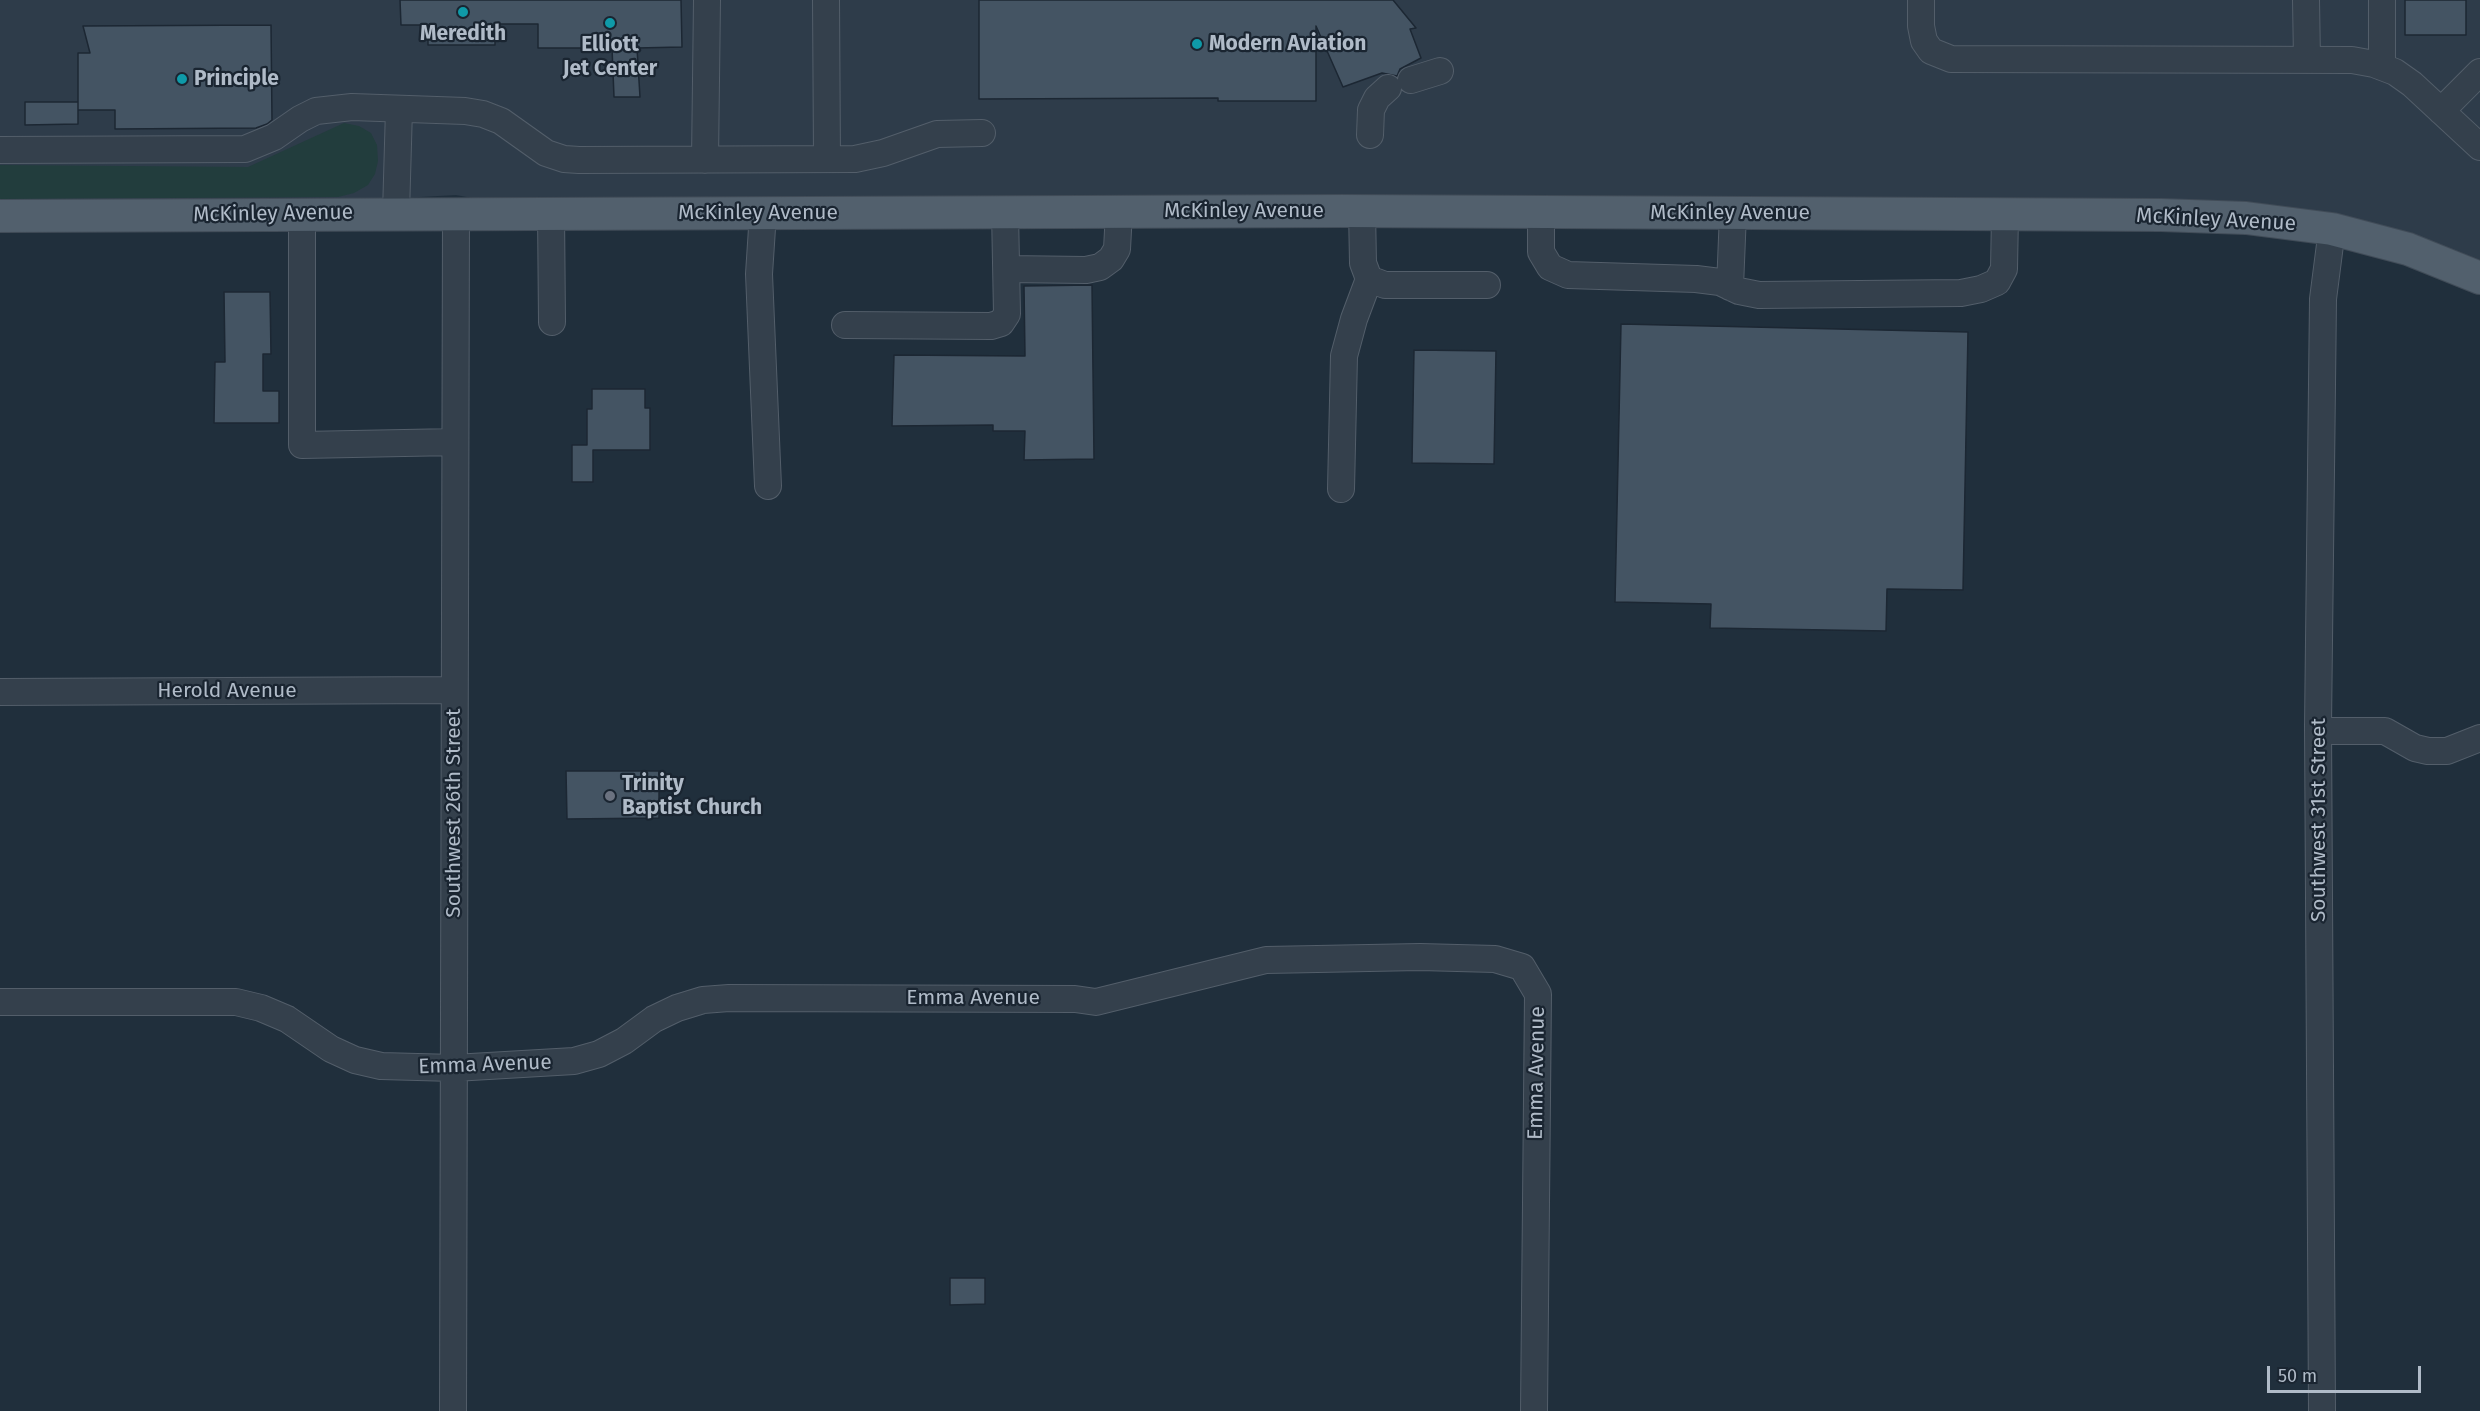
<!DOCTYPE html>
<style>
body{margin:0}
#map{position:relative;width:2480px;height:1411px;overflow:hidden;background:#202f3c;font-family:"Fira Sans",sans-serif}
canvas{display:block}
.scale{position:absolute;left:2267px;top:1366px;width:154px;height:27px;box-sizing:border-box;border:3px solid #b0bbc8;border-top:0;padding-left:8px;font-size:18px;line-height:21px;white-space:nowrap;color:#b0bbc8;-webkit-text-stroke:4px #1a2531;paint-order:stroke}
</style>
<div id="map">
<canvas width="2480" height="1411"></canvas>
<div class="scale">50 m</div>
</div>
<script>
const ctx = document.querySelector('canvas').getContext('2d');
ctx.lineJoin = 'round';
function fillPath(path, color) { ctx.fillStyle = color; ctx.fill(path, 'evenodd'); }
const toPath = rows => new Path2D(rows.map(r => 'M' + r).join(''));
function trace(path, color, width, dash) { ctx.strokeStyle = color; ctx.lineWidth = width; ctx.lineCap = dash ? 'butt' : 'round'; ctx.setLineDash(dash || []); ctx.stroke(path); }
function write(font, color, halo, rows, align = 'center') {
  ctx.font = font + ' "Fira Sans",sans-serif'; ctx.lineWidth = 4.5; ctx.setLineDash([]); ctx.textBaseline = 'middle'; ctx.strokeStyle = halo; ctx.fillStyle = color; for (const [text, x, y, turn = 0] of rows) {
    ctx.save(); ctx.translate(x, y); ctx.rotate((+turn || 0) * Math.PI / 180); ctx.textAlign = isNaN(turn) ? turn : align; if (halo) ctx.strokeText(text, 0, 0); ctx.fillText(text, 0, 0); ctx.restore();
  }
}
fillPath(toPath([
 [0,0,2480,0,2480,278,2332,229,551,213,456,195,82,216,0,216]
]), '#2e3c4a');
fillPath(toPath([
 [344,123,359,126,371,133,377,145,378,161,375,174,368,185,354,193,338,197,0,199,0,165,248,167]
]), '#223d3d');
const building = toPath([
 [400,0,681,0,682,47,637,48,640,97,614,97,612,48,538,48,538,24,495,24,495,45,428,45,428,25,401,25,400,0],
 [979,0,1393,0,1416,28,1410,29,1421,58,1400,69,1397,76,1382,73,1343,87,1316,26,1316,101,1218,101,1218,98,979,99,979,0],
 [2405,0,2466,0,2466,35,2405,35,2405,0],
 [271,25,272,120,267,124,256,128,115,129,115,110,78,110,78,53,90,53,83,26,271,25],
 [25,102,78,102,78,124,25,125,25,102],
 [1092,285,1094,459,1024,460,1025,431,993,431,993,425,892,426,894,355,1025,356,1024,286,1092,285],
 [224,292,270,292,271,354,263,354,263,391,279,391,279,423,214,423,215,362,225,362,224,292],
 [1621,324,1968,332,1963,590,1887,589,1886,631,1710,628,1711,604,1615,602,1621,324],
 [1414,350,1496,351,1494,464,1412,463,1414,350],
 [592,389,645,389,645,408,650,408,650,450,593,450,593,482,572,482,572,445,587,445,587,409,592,409,592,389],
 [566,771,659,771,659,818,567,819,566,771],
 [950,1278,985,1278,985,1304,950,1305,950,1278]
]);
fillPath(building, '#445463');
trace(building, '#1c2733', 1.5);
const minor = toPath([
 [826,0,827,159],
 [1921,0,1921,26,1924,41,1931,51,1951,59,2352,60,2374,64,2395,72,2412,84,2480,147],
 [2306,0,2307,60],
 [2382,0,2382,67],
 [1411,80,1440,71],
 [2441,111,2480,72],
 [1370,135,1371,110,1377,98,1388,88],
 [0,150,245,149,274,137,300,119,316,111,352,107,465,111,483,114,501,121,546,153,564,159,579,160,855,159,883,153,937,134,982,133],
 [705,160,707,0],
 [1362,211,1363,263,1369,279,1385,285,1487,285],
 [1541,212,1541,252,1550,267,1568,275,1696,279,1720,282,1739,291,1759,295,1961,293,1981,289,1997,282,2004,269,2005,215],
 [396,213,399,109],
 [551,213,552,322],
 [763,213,759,274,768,486],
 [302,214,302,445,455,442],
 [1007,269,1086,270,1100,267,1111,259,1117,249,1119,212],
 [1730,287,1733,213],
 [845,325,991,326,1001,323,1007,314,1005,212],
 [1341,489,1344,356,1354,319,1369,279],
 [0,692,454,690],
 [2318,731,2385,731,2415,748,2428,751,2447,751,2480,738],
 [0,1002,236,1002,261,1008,287,1019,331,1049,355,1060,381,1066,454,1068,574,1061,599,1054,624,1041,654,1019,677,1008,703,1000,729,998,1075,999,1096,1002,1266,960,1420,957,1495,959,1522,967,1538,994,1534,1411],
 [453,1411,456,214],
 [2322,1411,2318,726,2323,299,2332,229]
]);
const major = toPath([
 [0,216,1342,211,2161,215,2246,218,2332,229,2408,249,2480,278]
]);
trace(minor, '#535e6a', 28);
trace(major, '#414c58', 34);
trace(minor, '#34404c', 26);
trace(major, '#52606d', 32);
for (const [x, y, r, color] of [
 [463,12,6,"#0f9aa8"],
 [610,23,6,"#0f9aa8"],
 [1197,44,6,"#0f9aa8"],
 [182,79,6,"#0f9aa8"],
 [610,796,6,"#6b7280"]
]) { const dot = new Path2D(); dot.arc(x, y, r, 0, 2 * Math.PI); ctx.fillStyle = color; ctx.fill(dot); trace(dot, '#1a2531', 2); }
write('bold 21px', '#b0bbc8', '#1a2531', [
 ["Meredith",463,34,"center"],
 ["Modern Aviation",1209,44],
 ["Elliott",610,45,"center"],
 ["Jet Center",610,69,"center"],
 ["Principle",194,79],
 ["Trinity",622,784],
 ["Baptist Church",622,808]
], 'left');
write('21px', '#b0bbc8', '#1a2531', [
 ["McKinley Avenue",1244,211],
 ["McKinley Avenue",758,213],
 ["McKinley Avenue",1730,213],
 ["McKinley Avenue",273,214,-1],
 ["McKinley Avenue",2216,220,3],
 ["Herold Avenue",227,691],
 ["Southwest 26th Street",454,813,-90],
 ["Southwest 31st Street",2319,820,-90],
 ["Emma Avenue",973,998],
 ["Emma Avenue",485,1065,-2],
 ["Emma Avenue",1537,1073,-89]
]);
</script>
